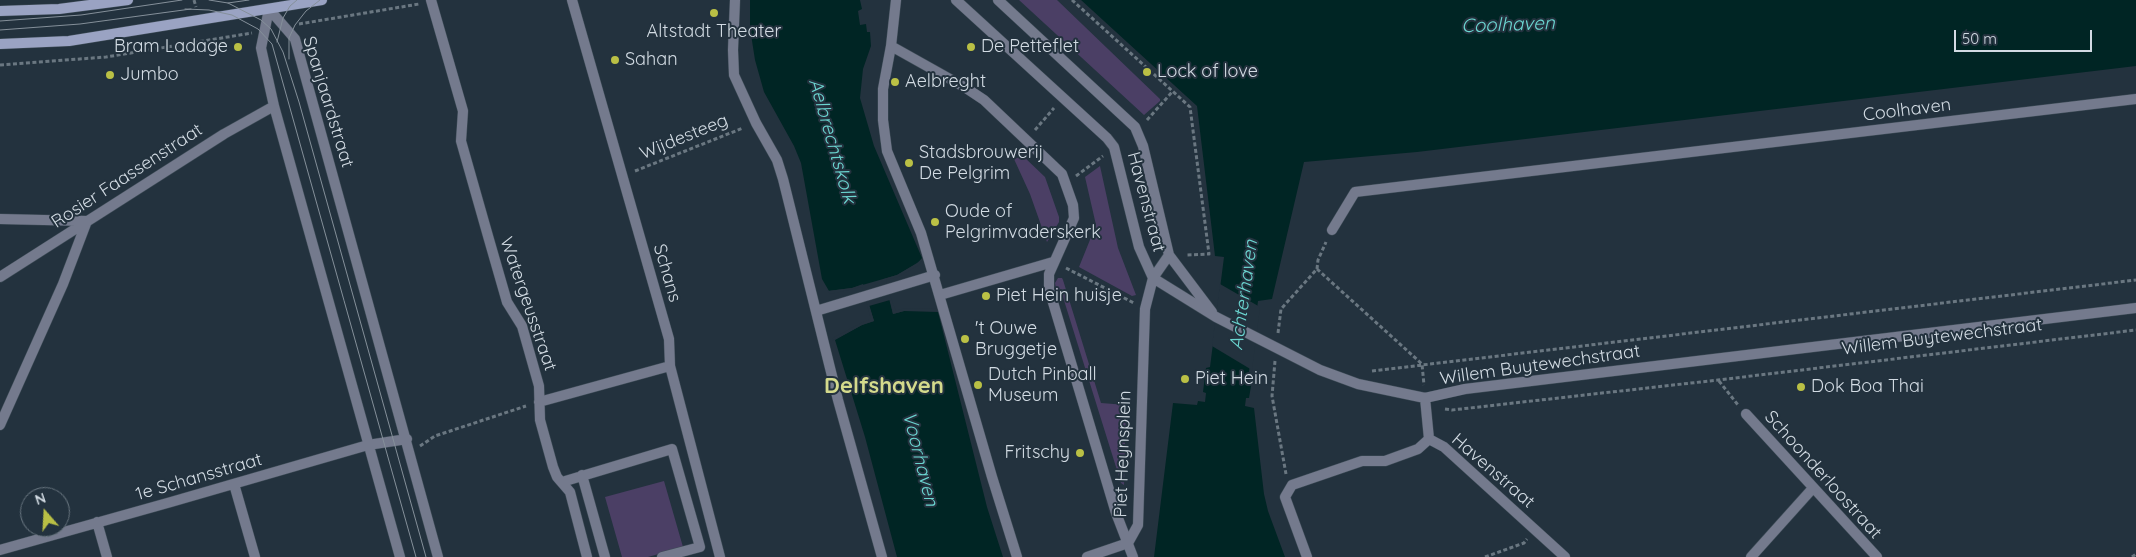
<!DOCTYPE html>
<style>
body{margin:0}
#map{position:relative;width:2136px;height:557px;overflow:hidden;background:#23323e;font-family:Quicksand,sans-serif}
canvas{display:block}
.north{position:absolute;left:20px;top:487px;width:50px;height:50px;box-sizing:border-box;background:#23323e;border:1px solid #697680;border-radius:50%;rotate:341deg;font-size:14px;font-weight:700;line-height:20px;text-align:center;color:#d2dbe3}
.north::after{content:'';display:block;margin:auto;width:18px;height:22px;background:#bac045;clip-path:polygon(50% 0,100% 100%,50% 72%,0 100%)}
.scale{position:absolute;left:1954px;top:30px;width:138px;height:22px;box-sizing:border-box;border:2px solid #d2dbe3;border-top:0;padding-left:6px;font-size:15px;line-height:18px;white-space:nowrap;color:#d2dbe3;-webkit-text-stroke:4px #23323e;paint-order:stroke}
</style>
<div id="map">
<canvas width="2136" height="557"></canvas>
<div class="north">N</div>
<div class="scale">50 m</div>
</div>
<script>
const ctx = document.querySelector('canvas').getContext('2d');
ctx.lineJoin = 'round';
function fillPath(path, color) { ctx.fillStyle = color; ctx.fill(path, 'evenodd'); }
const toPath = rows => new Path2D(rows.map(r => 'M' + r).join(''));
function trace(path, color, width, dash) { ctx.strokeStyle = color; ctx.lineWidth = width; ctx.lineCap = dash ? 'butt' : 'round'; ctx.setLineDash(dash || []); ctx.stroke(path); }
function write(font, color, halo, rows, align = 'center') {
  ctx.font = font + ' Quicksand,sans-serif'; ctx.lineWidth = 4; ctx.setLineDash([]); ctx.textBaseline = 'middle'; ctx.strokeStyle = halo; ctx.fillStyle = color; for (const [text, x, y, turn = 0] of rows) {
    ctx.save(); ctx.translate(x, y); ctx.rotate((+turn || 0) * Math.PI / 180); ctx.textAlign = isNaN(turn) ? turn : align; if (halo) ctx.strokeText(text, 0, 0); ctx.fillText(text, 0, 0); ctx.restore();
  }
}
fillPath(toPath([
 [1019,0,1057,0,1160,99,1160,101,1144,115],
 [1023,156,1045,177,1059,217,1059,222,1047,242,1030,194,1014,159],
 [1100,166,1118,248,1136,295,1132,296,1079,267,1096,225,1085,177],
 [1058,278,1062,278,1063,280,1101,403,1126,405,1124,485,1121,483,1062,294,1057,295,1055,283],
 [664,481,683,547,648,557,622,557,605,497]
]), '#4b3f65');
fillPath(toPath([
 [750,0,860,0,862,9,858,11,860,25,866,24,867,32,870,32,871,46,863,69,860,98,874,146,922,258,918,263,897,275,884,279,893,314,904,311,938,312,987,507,1003,557,897,557,865,437,835,340,862,325,874,321,863,284,852,288,829,291,822,279,801,163,794,146,764,92,755,60,750,28],
 [1081,0,2136,0,2136,66,1417,152,1304,162,1272,299,1258,301,1249,372,1253,374,1249,398,1246,398,1245,406,1254,408,1264,494,1268,511,1285,557,1154,557,1173,403,1197,405,1198,401,1205,402,1206,393,1203,392,1206,368,1210,367,1224,257,1215,256,1197,106]
]), '#002524');
fillPath(toPath([
 [924,257,919,265,898,277,886,280,891,298,896,311,904,308,938,309,940,311,904,311,893,314,890,300,869,306,874,321,862,325,832,341,833,338,861,323,871,319,862,287,830,294,827,291,852,288,897,275,917,263],
 [1220,284,1260,307,1252,370,1212,346]
]), '#23323e');
const street = toPath([
 [431,0,463,111,461,141,488,236,507,302,522,326,539,386,540,420,553,467,557,477,570,492,587,557],
 [572,0,669,339,670,366,720,557],
 [735,0,733,50,734,75,756,123,777,160,783,179,838,400,882,557],
 [896,0,891,46,883,89,883,120,887,151,921,233,992,477,1017,557],
 [956,0,1107,138,1114,147,1139,247,1153,278,1216,317,1320,370,1358,384,1425,398,1465,389,2136,308],
 [998,0,1135,127,1143,146,1169,255,1212,312],
 [269,9,295,39,438,557],
 [269,9,261,48,274,106,400,557],
 [891,46,966,88,984,100,1062,174,1073,205,1074,218,1049,274,1049,289,1116,513,1133,557],
 [0,219,87,221,63,284,0,425],
 [1332,230,1355,192,2136,99],
 [0,277,224,134,274,106],
 [940,295,1053,262],
 [816,311,935,275],
 [1425,398,1429,439],
 [539,402,670,366],
 [1746,414,1877,557],
 [1429,439,1444,447,1565,557],
 [582,475,605,557],
 [562,482,672,449,700,547,662,557],
 [234,484,255,557],
 [97,522,107,557],
 [1128,543,1138,525,1145,309,1153,278,1169,255],
 [0,550,171,502,368,445,407,439],
 [1087,557,1128,543],
 [1307,557,1285,497,1292,485,1362,461,1385,461,1418,449,1429,439],
 [1751,557,1813,488]
]);
const secondary = toPath([
 [0,11,59,9,128,0],
 [0,44,69,41,322,0]
]);
trace(street, '#3f4d58', 11);
trace(secondary, '#3f4d58', 11);
trace(toPath([
 [194,0,196,7],
 [1072,0,1190,107,1209,254,1187,255],
 [299,24,419,4],
 [0,65,106,57,252,33],
 [1147,120,1173,91],
 [1035,130,1054,108],
 [635,171,743,128],
 [1076,176,1103,156],
 [1066,268,1134,303],
 [1317,269,1422,364,1424,385],
 [1278,333,1281,309,1317,269,1318,260,1326,242],
 [1275,361,1272,396,1286,474],
 [1372,371,2136,280],
 [1719,381,1738,405],
 [1445,409,1452,410,1718,380,2136,330],
 [420,446,435,436,526,406],
 [1485,557,1524,543,1527,539],
 [2132,557,2136,554]
]), '#6a7781', 3, [4, 2.5]);
trace(street, '#747a8d', 10);
trace(secondary, '#9aa3c3', 10);
trace(toPath([
 [209,0,228,3,261,20,271,29,283,52,299,102,426,557],
 [228,3,249,0],
 [185,9,209,10,232,15,258,29,272,44,416,557],
 [0,21,81,15,182,0],
 [0,30,80,24,191,9],
 [277,42,283,18,290,6,297,0],
 [289,59,289,38,295,25,306,11,320,0]
]), '#85909a', 1);
for (const [x, y, r, color] of [
 [714,13,5,"#bac045"],
 [238,47,5,"#bac045"],
 [971,47,5,"#bac045"],
 [615,60,5,"#bac045"],
 [1147,72,5,"#bac045"],
 [110,75,5,"#bac045"],
 [895,82,5,"#bac045"],
 [909,163,5,"#bac045"],
 [935,222,5,"#bac045"],
 [986,296,5,"#bac045"],
 [965,339,5,"#bac045"],
 [1185,379,5,"#bac045"],
 [978,385,5,"#bac045"],
 [1801,387,5,"#bac045"],
 [1080,453,5,"#bac045"]
]) { const dot = new Path2D(); dot.arc(x, y, r, 0, 2 * Math.PI); ctx.fillStyle = color; ctx.fill(dot); trace(dot, '#23323e', 2); }
write('18px', '#d2dbe3', '#23323e', [
 ["Altstadt Theater",714,32,"center"],
 ["Bram Ladage",228,47,"right"],
 ["De Petteflet",981,47],
 ["Sahan",625,60],
 ["Lock of love",1157,72],
 ["Jumbo",120,75],
 ["Aelbreght",905,82],
 ["Stadsbrouwerij",919,153],
 ["De Pelgrim",919,174],
 ["Oude of",945,212],
 ["Pelgrimvaderskerk",945,233],
 ["Piet Hein huisje",996,296],
 ["'t Ouwe",975,329],
 ["Bruggetje",975,350],
 ["Dutch Pinball",988,375],
 ["Museum",988,396],
 ["Piet Hein",1195,379],
 ["Dok Boa Thai",1811,387],
 ["Fritschy",1070,453,"right"]
], 'left');
write('18px', '#d2dbe3', '#23323e', [
 ["Spanjaardstraat",328,102,73],
 ["Coolhaven",1907,110,-7],
 ["Wijdesteeg",684,137,-22],
 ["Rosier Faassenstraat",127,176,-33],
 ["Havenstraat",1146,202,75],
 ["Schans",667,273,74],
 ["Watergeusstraat",528,304,71],
 ["Willem Buytewechstraat",1942,337,-7],
 ["Willem Buytewechstraat",1540,365,-8],
 ["Piet Heynsplein",1123,454,-88],
 ["Havenstraat",1493,471,41],
 ["Schoonderloostraat",1823,475,48],
 ["1e Schansstraat",199,477,-16]
]);
write('italic 19px', '#6bd6d1', '#23323e', [
 ["Coolhaven",1508,25,-2],
 ["Aelbrechtskolk",832,141,74],
 ["Achterhaven",1244,295,-82],
 ["Voorhaven",920,459,76]
]);
write('bold 22px', '#d4da8c', '#23323e', [
 ["Delfshaven",884,386]
]);
</script>
